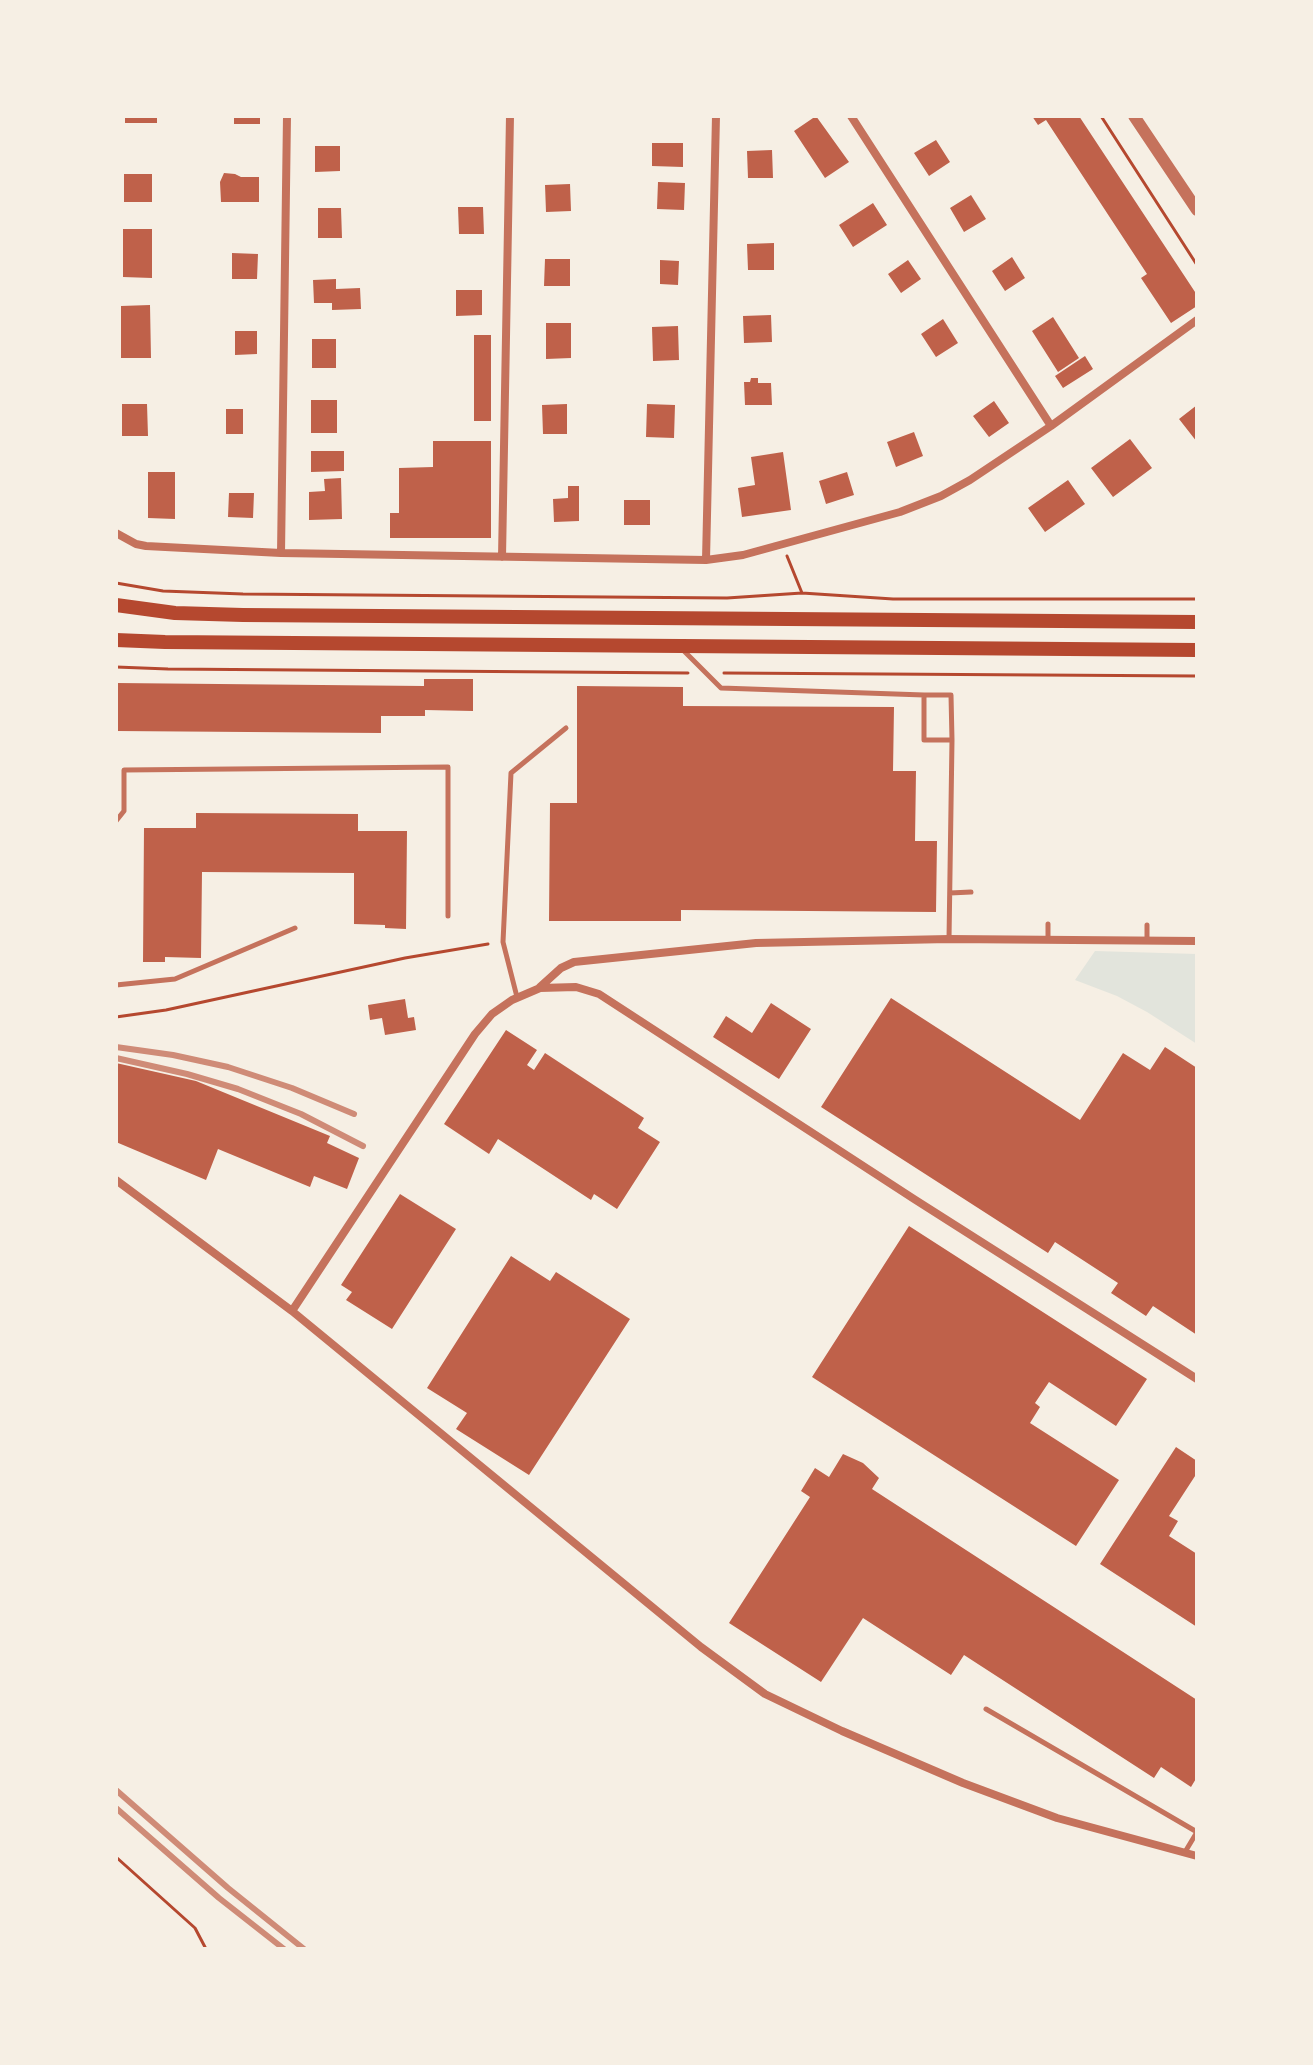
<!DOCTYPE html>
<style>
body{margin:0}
#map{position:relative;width:1313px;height:2065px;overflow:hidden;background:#f6efe4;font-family:"Source Serif 4",serif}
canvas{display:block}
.frame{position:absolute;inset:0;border:118px solid #f6efe4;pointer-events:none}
</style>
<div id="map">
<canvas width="1313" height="2065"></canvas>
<div class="frame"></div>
</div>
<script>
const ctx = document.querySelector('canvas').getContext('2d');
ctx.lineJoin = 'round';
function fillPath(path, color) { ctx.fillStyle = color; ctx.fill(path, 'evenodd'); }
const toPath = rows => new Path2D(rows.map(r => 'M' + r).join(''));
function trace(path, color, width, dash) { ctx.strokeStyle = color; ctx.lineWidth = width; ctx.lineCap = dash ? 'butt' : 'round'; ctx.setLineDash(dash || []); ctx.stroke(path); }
fillPath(toPath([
 [1095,951,1197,954,1197,1044,1147,1012,1117,996,1075,980]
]), '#e2e4dc');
fillPath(toPath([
 [125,116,157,116,157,123,125,123],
 [234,116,260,116,260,124,234,124],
 [816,116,849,162,825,178,794,131],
 [1032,116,1079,116,1197,295,1197,306,1171,323,1141,278,1147,274,1046,120,1038,125],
 [936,140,950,162,929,176,914,153],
 [652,143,683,143,683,167,652,166],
 [315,146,340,146,340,171,315,172],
 [772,150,773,178,748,178,747,151],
 [224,173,235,174,241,177,259,177,259,202,221,202,220,182],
 [124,174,152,174,152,202,124,202],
 [658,182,685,183,684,210,657,209],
 [570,184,571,211,546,212,545,185],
 [971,195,986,219,964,232,950,208],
 [873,203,887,225,853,247,839,225],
 [458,207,483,207,484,234,459,234],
 [318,208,341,208,342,238,318,238],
 [123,229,152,229,152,278,123,277],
 [774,243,774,270,748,270,747,244],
 [232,253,258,254,257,279,232,279],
 [1012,257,1025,278,1005,291,992,271],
 [545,259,570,259,570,286,544,286],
 [660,260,679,261,678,285,660,284],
 [908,260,921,279,901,293,888,274],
 [336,279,336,289,360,288,361,309,332,310,332,303,314,303,313,280],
 [456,290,482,290,482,315,456,316],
 [150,305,151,358,121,358,121,306],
 [771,315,772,342,744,343,743,316],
 [1053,317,1079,358,1058,372,1032,331],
 [943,319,958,343,936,357,921,334],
 [546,323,571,323,571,358,546,359],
 [678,326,679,360,653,361,652,327],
 [235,331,257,331,257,354,235,355],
 [474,335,491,335,491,421,474,421],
 [312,339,336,339,336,368,312,368],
 [1085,356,1093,369,1063,388,1055,376],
 [751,378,758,378,758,383,771,383,772,405,745,405,744,382,750,382],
 [311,400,337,400,337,433,311,433],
 [994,401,1009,423,989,437,973,416],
 [122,404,147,404,148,436,122,436],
 [567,404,567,434,543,434,542,405],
 [647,404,675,405,674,438,646,437],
 [1197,405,1197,442,1179,419],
 [226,409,243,409,243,434,226,434],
 [914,432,923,456,896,467,887,442],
 [1130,439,1152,468,1113,497,1091,468],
 [433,441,491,441,491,538,390,538,390,513,399,513,399,468,433,467],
 [311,451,344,451,344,471,311,472],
 [783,452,791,510,742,517,738,488,755,485,751,457],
 [148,472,175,472,175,519,148,518],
 [847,472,854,495,826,504,819,481],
 [341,478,342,519,309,520,309,492,325,491,324,479],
 [1068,480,1085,504,1045,532,1028,508],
 [568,486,579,486,579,521,554,522,553,499,568,498],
 [229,493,254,493,253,518,228,517],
 [624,500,650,500,650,525,624,525],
 [424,679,473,679,473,711,425,710,425,716,381,716,381,733,116,731,116,683,424,686],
 [577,686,683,687,683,706,894,707,893,771,916,771,915,841,937,841,936,912,681,910,681,921,549,921,550,803,577,803],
 [196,813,358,814,358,831,407,831,406,929,385,928,385,925,354,924,354,873,202,872,201,958,165,957,165,962,143,962,144,828,196,828],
 [891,998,1080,1120,1123,1053,1150,1070,1165,1047,1197,1068,1197,1335,1153,1306,1146,1316,1111,1293,1118,1283,1055,1242,1048,1253,821,1107],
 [405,999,408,1018,414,1017,416,1030,385,1035,382,1018,370,1020,368,1005],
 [771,1003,811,1029,779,1079,713,1037,726,1016,752,1033],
 [506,1030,537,1050,527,1065,534,1070,545,1053,644,1118,638,1128,660,1142,617,1209,594,1194,591,1200,498,1139,489,1154,444,1124],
 [116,1063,196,1081,330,1136,327,1143,359,1158,347,1189,314,1176,310,1187,218,1149,206,1180,116,1142],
 [400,1194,456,1229,392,1329,346,1300,352,1292,341,1285],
 [909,1226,1147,1379,1116,1426,1049,1382,1035,1403,1040,1407,1030,1423,1119,1480,1076,1546,812,1377],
 [511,1256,550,1281,556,1272,630,1319,529,1475,456,1429,467,1413,427,1388],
 [1176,1447,1197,1461,1197,1473,1169,1516,1178,1521,1169,1536,1197,1554,1197,1627,1100,1564],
 [843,1454,863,1463,879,1478,872,1489,1197,1700,1197,1777,1191,1787,1161,1767,1154,1778,964,1655,951,1675,863,1618,821,1682,729,1623,810,1497,801,1491,815,1468,829,1477]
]), '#bf614a');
trace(toPath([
 [1101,116,1197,265],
 [787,556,802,593],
 [116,583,163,591,243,594,727,598,802,593,893,599,1197,599],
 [116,667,168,669,688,673],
 [724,673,1197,676],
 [116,1017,166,1010,405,958,488,944],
 [116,1857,195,1928,206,1949]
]), '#b5482f', 3);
trace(toPath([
 [682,649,721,688,924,695],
 [116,821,124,811,124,770,448,767,448,916],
 [950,893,971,892],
 [949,939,952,740,951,695,924,695,924,740,952,740],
 [1048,939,1048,924],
 [1147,940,1147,925],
 [116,985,175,979,295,928],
 [517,997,503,942,511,773,566,728],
 [986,1709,1197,1832],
 [1185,1852,1197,1832]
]), '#c5725c', 5);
trace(toPath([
 [851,116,1051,426],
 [116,533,136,544,146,546,281,553,706,560,743,555,900,512,941,496,970,480,1051,426,1197,320],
 [281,553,287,116],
 [502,557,510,116],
 [706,560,716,116],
 [540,987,561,968,574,962,756,943,949,939,1197,941],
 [116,1180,292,1311,701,1647,765,1694,842,1731,963,1783,1057,1818,1197,1856],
 [292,1311,475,1034,492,1014,512,1000,540,988,576,987,599,994,914,1199,1197,1379]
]), '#c5725c', 8);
trace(toPath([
 [1134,116,1197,210]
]), '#c5725c', 12);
trace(toPath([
 [116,605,175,613,243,615,1197,622],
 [116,640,165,642,1197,650]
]), '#b5482f', 14);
trace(toPath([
 [116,1047,173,1055,228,1067,292,1088,354,1114],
 [116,1058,187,1074,238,1089,301,1114,363,1146],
 [116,1790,228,1888,304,1949],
 [116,1808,219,1898,284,1949]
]), '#cf8b77', 6);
</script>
